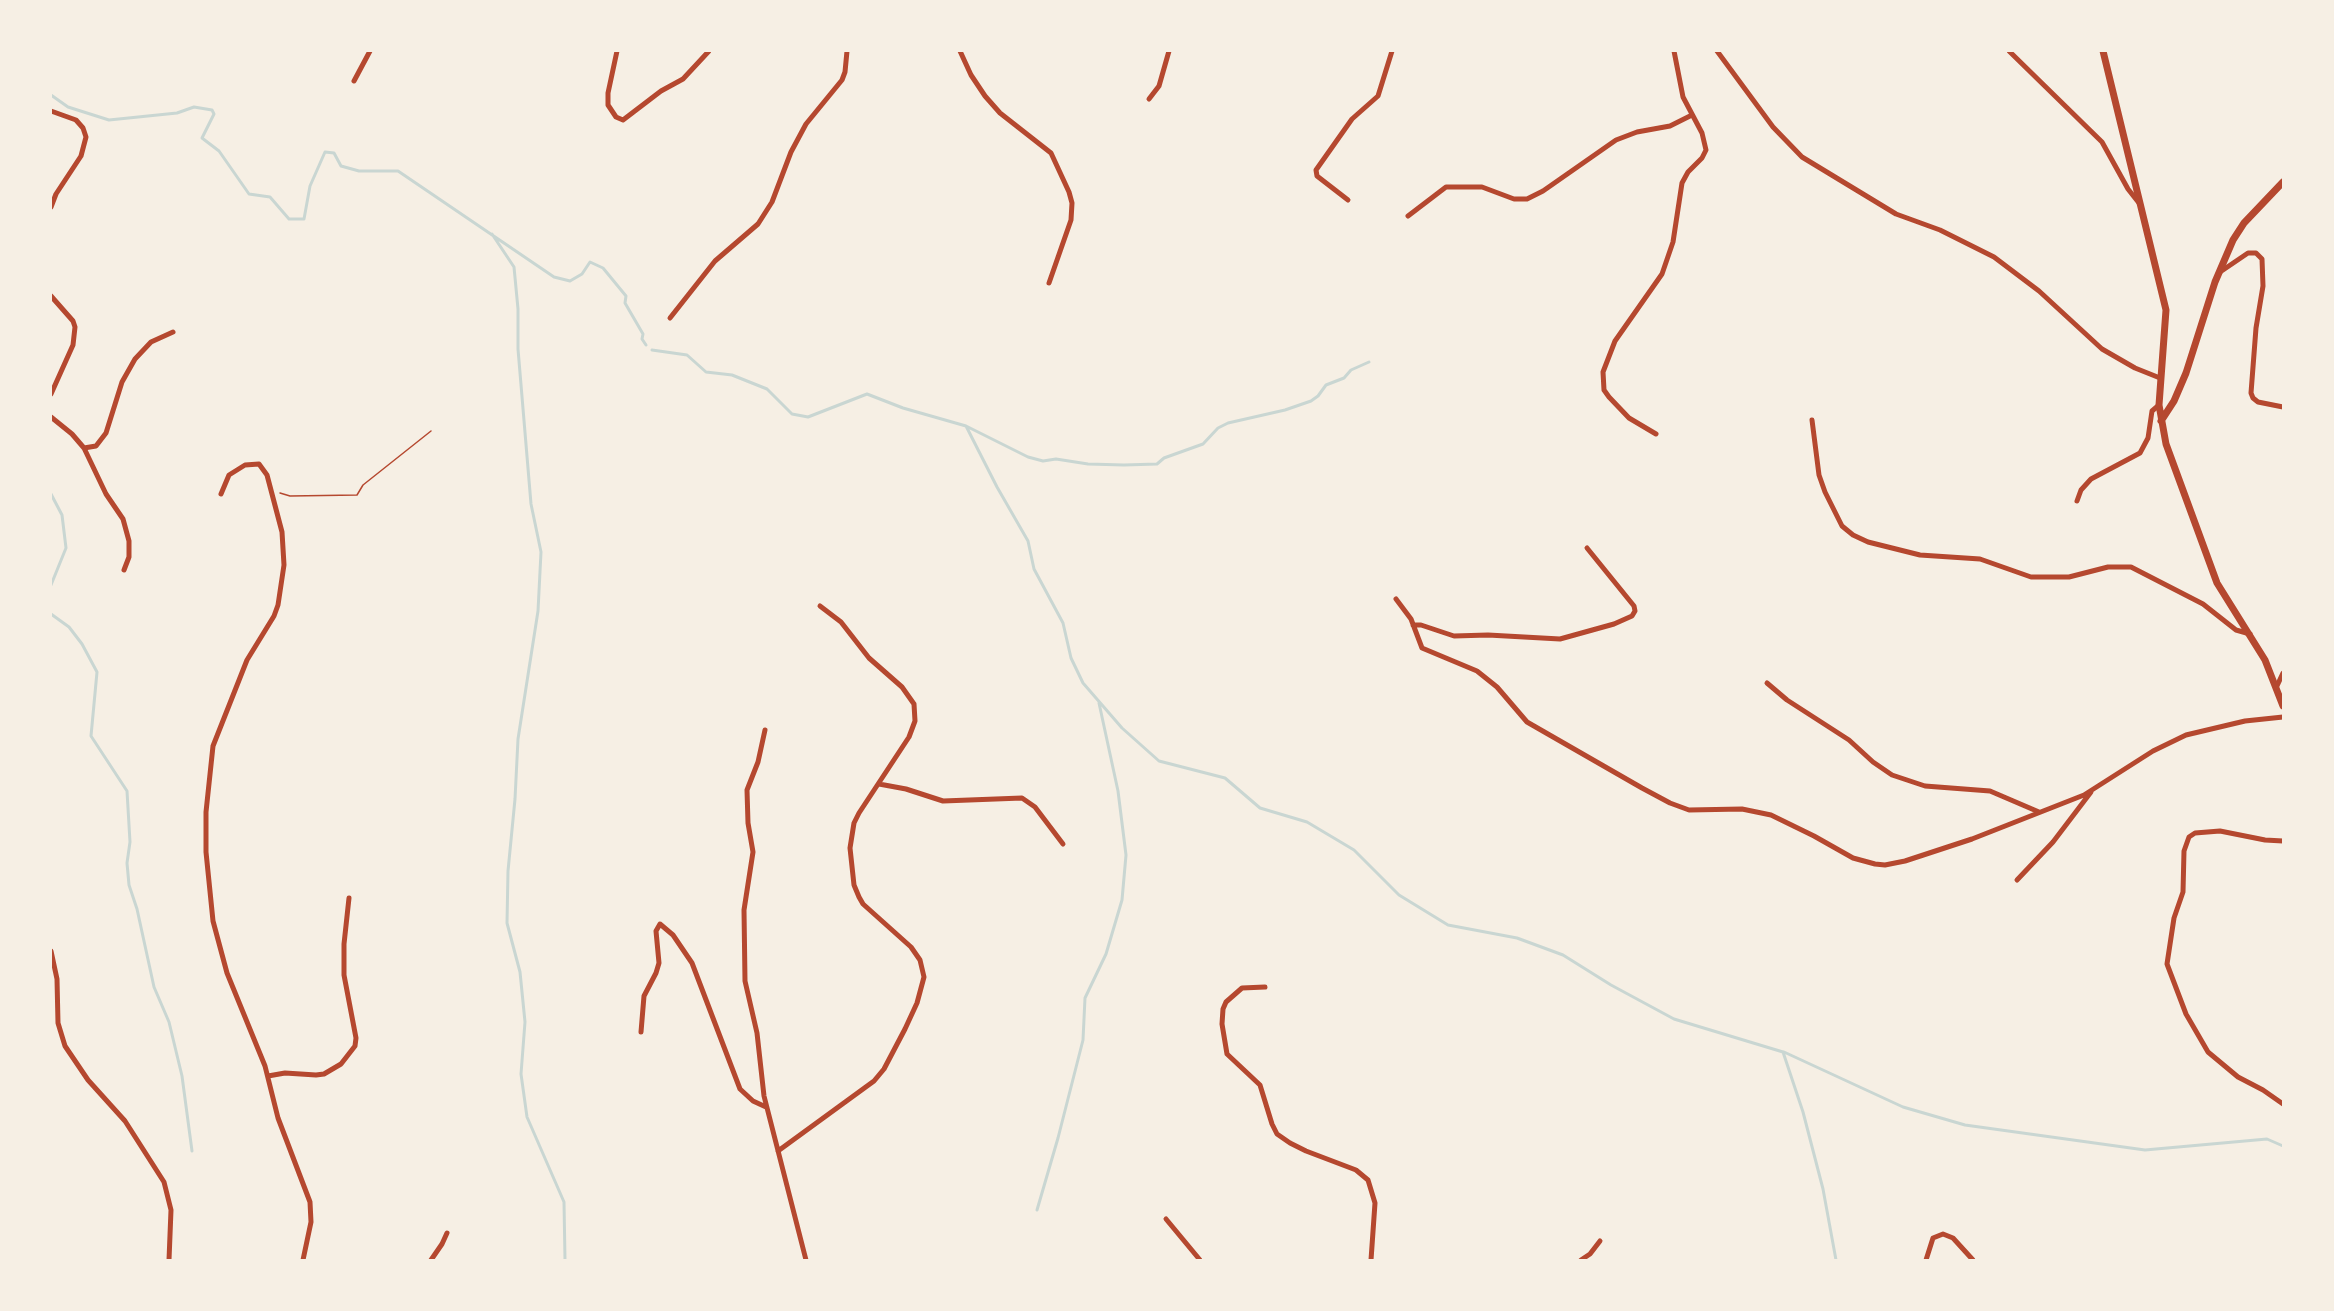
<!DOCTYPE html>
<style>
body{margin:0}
#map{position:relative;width:2334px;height:1311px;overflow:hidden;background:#f6efe4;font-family:"Varela Round",sans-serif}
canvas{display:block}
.frame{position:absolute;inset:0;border:52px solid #f6efe4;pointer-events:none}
</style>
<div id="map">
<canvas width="2334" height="1311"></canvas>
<div class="frame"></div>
</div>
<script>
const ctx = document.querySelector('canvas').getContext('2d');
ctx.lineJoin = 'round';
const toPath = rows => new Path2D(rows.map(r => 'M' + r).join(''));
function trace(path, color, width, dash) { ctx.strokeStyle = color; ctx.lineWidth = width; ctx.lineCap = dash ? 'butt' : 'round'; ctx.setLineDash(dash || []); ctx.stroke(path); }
trace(toPath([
 [51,95,68,107,109,120,177,113,194,107,212,110,214,114,202,138,219,151,249,194,270,197,289,219,304,219,310,186,325,152,334,153,341,166,359,171,398,171,554,277,570,281,582,274,590,262,603,268,626,296,625,303,643,334,642,339,646,345],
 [492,234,514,267,518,309,518,349,531,504,541,552,538,611,518,739,515,799,508,871,507,923,520,972,525,1022,521,1074,527,1117,564,1202,565,1260],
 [652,350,687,355,706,372,732,375,767,389,792,414,808,417,867,394,903,408,966,426,1028,457,1043,461,1056,459,1088,464,1124,465,1157,464,1164,458,1203,444,1218,428,1228,423,1285,410,1311,401,1318,396,1326,385,1344,378,1351,370,1369,362],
 [966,426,997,487,1028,541,1034,569,1063,623,1071,658,1083,683,1122,728,1159,761,1225,778,1260,808,1307,822,1354,850,1399,895,1448,925,1517,938,1563,955,1611,985,1674,1019,1783,1052,1803,1112,1823,1189,1836,1260],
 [51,494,62,515,66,548,51,585],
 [51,614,69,627,82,644,97,672,91,736,127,791,130,842,127,863,129,885,137,909,154,987,169,1022,182,1076,192,1151],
 [1784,1052,1903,1107,1965,1125,2145,1150,2267,1139,2283,1146],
 [1037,1210,1058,1138,1083,1040,1085,998,1106,954,1122,900,1126,855,1118,791,1099,703]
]), '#c9d6d2', 3);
trace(toPath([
 [280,493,290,496,357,495,363,485,431,431]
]), '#b5482f', 1.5);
trace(toPath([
 [617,51,608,93,608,105,616,117,623,120,661,91,683,79,709,51],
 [960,51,971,75,985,96,1000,113,1051,153,1069,192,1072,203,1071,220,1049,283],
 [1717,51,1773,127,1802,157,1896,214,1940,230,1994,257,2039,291,2102,349,2135,368,2160,378],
 [2009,51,2102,142,2128,189,2139,203],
 [354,81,370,51],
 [1149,99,1159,86,1169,51],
 [51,111,76,120,83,128,86,137,81,156,56,194,51,207],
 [1348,200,1317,176,1316,170,1352,119,1378,96,1392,51],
 [1408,216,1446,187,1482,187,1514,199,1527,199,1543,191,1616,140,1637,132,1670,126,1692,115],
 [2220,272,2248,253,2256,253,2262,259,2263,286,2256,328,2251,393,2253,398,2258,402,2283,407],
 [51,296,73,321,75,327,73,345,51,394],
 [670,318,715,261,758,224,772,202,791,152,806,124,842,80,845,72,847,51],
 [51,417,72,434,84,448,106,494,123,519,129,541,129,557,124,570],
 [1812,420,1819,475,1825,492,1842,526,1853,535,1868,542,1920,555,1980,559,2031,577,2069,577,2108,567,2131,567,2203,604,2236,630,2250,634],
 [1656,434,1629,418,1609,397,1604,390,1603,372,1615,341,1662,274,1673,242,1682,183,1688,172,1702,158,1706,150,1702,133,1683,97,1674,51],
 [84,448,96,446,106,433,122,382,135,359,151,342,173,332],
 [221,494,229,475,245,465,259,464,267,475,282,532,284,565,278,605,274,616,247,660,213,746,206,812,206,852,213,921,227,973,265,1066,278,1118,310,1202,311,1222,303,1260],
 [2077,501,2081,490,2091,479,2140,453,2148,438,2152,411,2159,405],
 [1396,599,1411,619,1422,648,1477,671,1497,687,1527,722,1642,788,1670,803,1689,810,1742,809,1771,815,1814,836,1853,858,1875,864,1885,865,1905,861,1972,839,2084,795,2153,751,2186,735,2245,721,2283,717],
 [1413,625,1421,625,1454,636,1488,635,1560,639,1614,624,1632,616,1635,611,1634,606,1587,548],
 [1767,683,1787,700,1849,740,1873,762,1892,775,1925,786,1990,791,2039,812],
 [2276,688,2283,673],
 [765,730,758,762,747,790,748,823,753,852,744,910,745,981,757,1033,764,1096,806,1260],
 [879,784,906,789,943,801,1022,798,1035,807,1063,844],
 [2283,841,2265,840,2220,831,2195,833,2189,837,2184,851,2183,892,2174,918,2167,964,2186,1014,2208,1052,2238,1077,2263,1090,2283,1104],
 [2017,880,2053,842,2091,792],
 [51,951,57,979,58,1023,65,1046,88,1080,125,1121,164,1182,171,1210,169,1260],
 [1265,987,1242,988,1226,1002,1223,1009,1222,1024,1227,1054,1260,1085,1272,1124,1277,1134,1290,1143,1306,1151,1356,1170,1368,1180,1375,1203,1371,1260],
 [641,1032,644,996,656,973,659,963,656,931,660,924,673,935,692,963,740,1089,753,1101,766,1107],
 [268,1076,285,1073,316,1075,324,1074,341,1064,355,1046,356,1038,344,975,344,944,349,898],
 [778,1151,874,1081,884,1069,905,1029,917,1003,924,977,920,960,911,947,863,904,859,897,854,885,850,848,854,823,859,813,909,737,915,721,914,704,902,687,869,658,841,622,820,606],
 [1166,1219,1200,1260],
 [431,1260,442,1244,447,1233],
 [1581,1260,1590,1254,1600,1241],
 [1926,1260,1933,1238,1943,1234,1953,1238,1973,1260]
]), '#b5482f', 5);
trace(toPath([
 [2103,51,2166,310,2159,405,2166,444,2217,583,2265,660,2283,706],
 [2161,421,2174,401,2186,373,2215,282,2233,240,2244,223,2283,182]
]), '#b5482f', 7);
</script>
